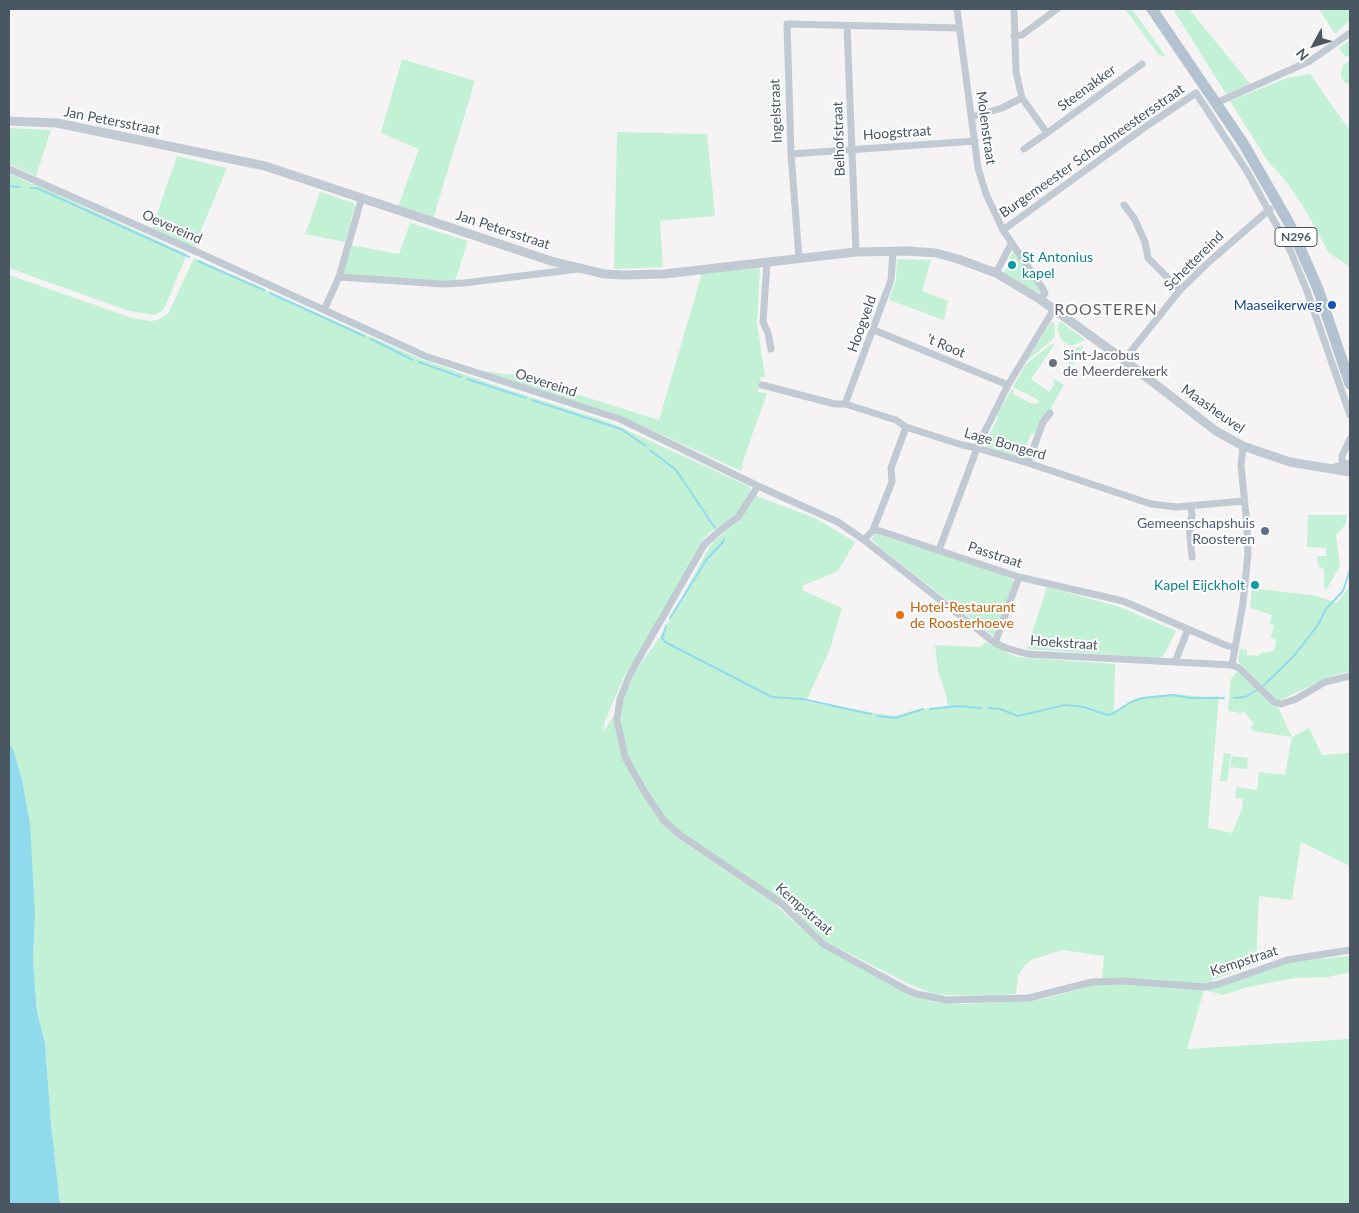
<!DOCTYPE html>
<style>
body{margin:0}
#map{position:relative;width:1359px;height:1213px;overflow:hidden;background:#f5f3f3;font-family:Lato,sans-serif}
canvas{display:block}
.frame{position:absolute;inset:0;border:10px solid #4a5661;pointer-events:none}
.north{position:absolute;left:1289px;top:20px;width:50px;height:50px;-webkit-text-stroke:4px #fff;paint-order:stroke;rotate:231deg;font-size:14px;font-weight:700;line-height:20px;text-align:center;color:#4a5661}
.north::after{content:'';display:block;margin:auto;width:18px;height:22px;background:#4a5661;clip-path:polygon(50% 0,100% 100%,50% 72%,0 100%)}
</style>
<div id="map">
<canvas width="1359" height="1213"></canvas>
<div class="frame"></div>
<div class="north">N</div>
</div>
<script>
const ctx = document.querySelector('canvas').getContext('2d');
ctx.lineJoin = 'round';
function fillPath(path, color) { ctx.fillStyle = color; ctx.fill(path, 'evenodd'); }
const toPath = rows => new Path2D(rows.map(r => 'M' + r).join(''));
function trace(path, color, width, dash) { ctx.strokeStyle = color; ctx.lineWidth = width; ctx.lineCap = dash ? 'butt' : 'round'; ctx.setLineDash(dash || []); ctx.stroke(path); }
function write(font, color, halo, rows, align = 'center') {
  ctx.font = font + ' Lato,sans-serif'; ctx.lineWidth = 4; ctx.setLineDash([]); ctx.textBaseline = 'middle'; ctx.strokeStyle = halo; ctx.fillStyle = color; for (const [text, x, y, turn = 0] of rows) {
    ctx.save(); ctx.translate(x, y); ctx.rotate((+turn || 0) * Math.PI / 180); ctx.textAlign = isNaN(turn) ? turn : align; if (halo) ctx.strokeText(text, 0, 0); ctx.fillText(text, 0, 0); ctx.restore();
  }
}
fillPath(toPath([
 [1125,9,1132,9,1166,57,1159,55],
 [1173,9,1189,9,1251,85,1226,94],
 [1319,9,1350,9,1350,20,1335,34],
 [1350,40,1350,55,1345,57,1339,48],
 [402,59,475,81,433,219,398,207,419,149,381,133],
 [1350,61,1350,85,1344,82,1341,77,1341,71,1343,65],
 [1310,74,1350,131,1350,267,1329,253,1303,206,1285,180,1267,160,1230,101,1287,78],
 [9,128,51,130,36,176,9,164],
 [617,132,707,134,715,216,660,221,663,267,614,269],
 [177,156,227,168,194,247,152,228],
 [9,173,31,184,35,184,187,254,165,307,162,311,154,315,129,311,9,268],
 [320,192,353,203,355,207,345,242,305,234],
 [410,223,468,241,455,281,341,275,350,245,399,254],
 [1014,252,1043,292,1041,294,1004,273,1008,264,1013,268,1015,265,1009,257],
 [194,258,418,358,503,388,609,422,748,486,751,490,738,511,732,518,709,533,704,539,640,652,624,676,605,721,603,733,615,714,619,746,631,775,663,825,676,837,771,901,823,948,916,997,935,1002,962,1004,1039,1000,1081,989,1102,978,1104,956,1063,950,1033,959,1024,966,1018,976,1016,994,986,996,948,995,934,994,911,985,821,939,785,904,685,835,666,819,631,763,622,737,621,704,634,673,660,637,710,546,717,538,738,522,756,496,815,518,855,542,838,571,804,585,802,590,842,608,830,649,806,702,893,716,920,709,948,706,946,695,938,672,935,645,980,647,986,642,1016,657,1115,664,1114,711,1133,700,1144,697,1174,694,1206,697,1219,696,1208,828,1232,833,1242,809,1243,799,1235,798,1236,787,1257,790,1259,772,1285,775,1292,737,1253,731,1250,727,1254,724,1244,711,1240,714,1237,712,1228,711,1231,679,1237,671,1272,705,1278,707,1292,737,1309,728,1322,755,1350,753,1350,866,1301,842,1292,900,1259,896,1256,960,1259,963,1213,980,1204,990,1215,988,1288,962,1350,956,1350,972,1328,977,1295,978,1248,987,1223,995,1204,990,1187,1049,1350,1039,1350,1204,60,1204,51,1124,45,1043,37,1012,33,961,35,914,9,1204,9,275,132,318,151,321,158,320,168,314],
 [897,259,931,260,922,291,948,301,944,320,889,300,896,280],
 [760,268,757,322,765,377,761,377,758,392,767,393,742,464,743,466,741,471,619,415,481,371,515,375,659,420,702,273],
 [1060,321,1085,340,1074,345,1070,345,1064,342,1060,337,1058,330,1058,325],
 [1051,322,1054,323,1055,336,1051,341,1027,361],
 [1052,344,1054,345,1031,379,1049,392,1055,384,1053,382,1055,379,1064,385,1049,412,1035,433,1031,434,1025,449,1028,454,1026,460,986,447,987,440,998,418,997,414,1012,389,1014,391,1013,394,1030,403,1037,404,1039,400,1013,387,1026,364],
 [1084,345,1066,377,1070,358,1074,349],
 [1308,515,1347,515,1346,524,1336,535,1340,566,1326,590,1324,586,1324,570,1318,565,1317,556,1326,556,1326,548,1307,547],
 [876,534,1000,573,1014,581,996,633,992,635,883,550,872,540,873,536],
 [1350,586,1350,671,1332,676,1280,700,1275,700,1238,661,1240,649,1247,650,1247,655,1257,656,1262,653,1274,651,1276,640,1271,637,1274,625,1270,624,1272,615,1250,608,1252,588,1317,596,1337,603],
 [1047,587,1120,607,1176,631,1164,655,1159,658,1027,649],
 [1224,753,1231,754,1227,781,1220,781],
 [1232,756,1248,758,1247,769,1230,767]
]), '#c3f1d5');
fillPath(toPath([
 [9,745,13,749,22,780,30,824,35,914,33,961,37,1012,45,1043,51,1124,60,1204,9,1204]
]), '#90daee');
trace(toPath([
 [9,186,20,187],
 [31,188,37,188,189,257],
 [198,261,264,290],
 [270,293,364,336],
 [371,339,413,360],
 [419,362,461,377],
 [467,379,526,398],
 [532,400,621,429,646,446],
 [650,450,676,470,715,528],
 [670,618,707,559,723,542,724,539],
 [666,626,662,638,665,642,772,697,802,699,871,714],
 [1263,686,1293,657,1318,625,1326,609,1343,591,1350,570],
 [1234,698,1245,697,1257,690],
 [988,708,1000,709,1018,716,1065,705,1084,707,1107,715,1112,714,1131,702,1142,698,1173,695,1191,698,1224,698],
 [930,709,958,706,981,708],
 [877,716,896,718,923,709]
]), '#90daee', 2);
trace(toPath([
 [957,9,978,168,986,194,1003,230,1043,289,1045,293,1041,300],
 [847,26,856,252],
 [1014,36,1022,35,1057,9],
 [1022,98,1047,133,1142,64],
 [1216,103,1310,61,1350,33],
 [972,117,1002,108,1022,98,1016,72,1014,9],
 [1024,149,1047,133],
 [791,154,975,141],
 [9,169,195,251,425,356,620,419,758,486,838,522,864,540,995,643,1006,648,1027,654,1175,662,1188,629],
 [1124,205,1134,218,1145,242,1148,258,1180,290],
 [1003,230,1148,125,1196,93,1248,173,1290,250,1307,291,1350,415],
 [799,258,791,154,787,24,959,28],
 [767,262,763,322,768,333,771,349],
 [996,273,1011,244],
 [339,277,443,284,464,283,578,269],
 [324,310,339,277,362,197],
 [874,330,1008,385],
 [1124,360,1180,290,1211,260,1270,209],
 [762,385,835,404,845,404,896,420,906,427,962,445,977,448,1028,463,1151,504,1177,507,1244,501],
 [845,404,891,280,893,251],
 [1028,463,1043,422,1050,413],
 [1342,469,1342,456,1350,439],
 [758,486,738,517,718,532,704,545,630,674,620,699,617,720,625,757,644,791,664,821,680,835,782,904,823,944,907,990,917,994,946,1000,1029,998,1092,982,1124,981,1205,987,1219,984,1287,960,1350,950],
 [1191,506,1192,516,1189,525,1192,557],
 [873,530,892,482,891,468,906,427],
 [864,540,873,530,880,531,1019,577,1123,601,1225,645,1235,648],
 [939,550,979,443,1008,385,1054,309],
 [995,643,1019,577],
 [1175,662,1232,665,1239,668,1274,702,1281,704,1296,699,1325,682,1350,676],
 [1232,665,1243,603,1248,553,1247,525,1241,465,1243,446]
]), '#c1cad2', 7);
trace(toPath([
 [9,121,57,123,265,166,551,261,605,274,624,275,664,274,856,252,907,251,936,253,958,259,996,273,1041,300,1124,360,1216,431,1243,446,1290,462,1350,472],
 [1331,469,1350,464]
]), '#c1cad2', 9);
trace(toPath([
 [1152,9,1243,143,1289,223,1318,289,1350,384]
]), '#b3c2d1', 11);
for (const [x, y, r, color] of [
 [1012,265,5,"#0f9aa8"],
 [1332,305,5,"#1a4fb4"],
 [1053,363,5,"#6b7280"],
 [1265,531,5,"#5c6f8a"],
 [1255,585,5,"#0f9aa8"],
 [900,615,5,"#e8710a"]
]) { const dot = new Path2D(); dot.arc(x, y, r, 0, 2 * Math.PI); ctx.fillStyle = color; ctx.fill(dot); trace(dot, '#fff', 2); }
for (const [x, y, w] of [
 [1296,237,42]
]) { const box = new Path2D(); box.roundRect(x - w / 2, y - 9.5, w, 19, 4); ctx.fillStyle = '#fff'; ctx.fill(box); trace(box, '#4a5661', 1); }
write('bold 12px', '#4a5661', null, [
 ["N296",1296,237]
]);
write('14px', '#4a5661', '#fff', [
 ["Steenakker",1087,88,-36],
 ["Ingelstraat",776,111,-92],
 ["Jan Petersstraat",112,121,11],
 ["Molenstraat",986,128,82],
 ["Hoogstraat",897,133,-4],
 ["Belhofstraat",839,139,-92],
 ["Burgemeester Schoolmeestersstraat",1092,151,-35],
 ["Oevereind",172,227,24],
 ["Jan Petersstraat",503,230,18],
 ["Schettereind",1194,261,-45],
 ["Hoogveld",862,324,-70],
 ["'t Root",946,346,23],
 ["Oevereind",546,383,18],
 ["Maasheuvel",1213,409,35],
 ["Lage Bongerd",1005,444,16],
 ["Passtraat",995,555,18],
 ["Hoekstraat",1064,643,4],
 ["Kempstraat",804,909,41],
 ["Kempstraat",1244,961,-18]
]);
write('14px', '#0d838f', '#fff', [
 ["St Antonius",1022,257],
 ["kapel",1022,273],
 ["Kapel Eijckholt",1245,585,"right"]
], 'left');
write('14px', '#164399', '#fff', [
 ["Maaseikerweg",1322,305]
], 'right');
write('14px', '#5b616d', '#fff', [
 ["Sint-Jacobus",1063,355],
 ["de Meerderekerk",1063,371]
], 'left');
write('14px', '#4e5e75', '#fff', [
 ["Gemeenschapshuis",1255,523],
 ["Roosteren",1255,539]
], 'right');
write('14px', '#c56008', '#fff', [
 ["Hotel-Restaurant",910,607],
 ["de Roosterhoeve",910,623]
], 'left');
ctx.letterSpacing = '1px';
write('16px', '#5f6368', '#fff', [
 ["ROOSTEREN",1106,310]
]);
ctx.letterSpacing = '0px';
</script>
